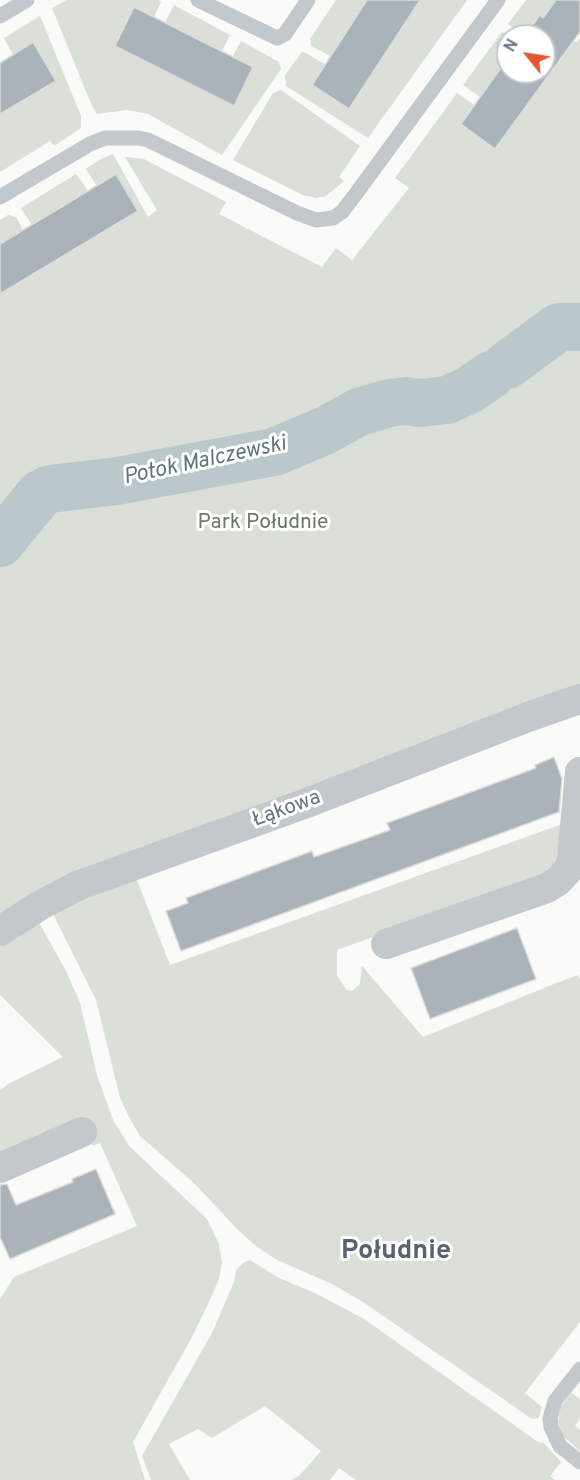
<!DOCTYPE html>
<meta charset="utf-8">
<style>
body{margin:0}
#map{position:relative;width:580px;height:1480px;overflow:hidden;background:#fafaf8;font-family:Overpass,sans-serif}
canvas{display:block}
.north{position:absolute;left:496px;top:24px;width:60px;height:60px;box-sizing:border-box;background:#fff;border:2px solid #c1c8cd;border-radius:50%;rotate:300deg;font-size:16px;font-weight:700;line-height:24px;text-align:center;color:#657683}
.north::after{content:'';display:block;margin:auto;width:21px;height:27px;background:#e4572e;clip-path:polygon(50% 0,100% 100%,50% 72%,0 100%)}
</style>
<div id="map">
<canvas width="580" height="1480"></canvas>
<div class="north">N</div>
</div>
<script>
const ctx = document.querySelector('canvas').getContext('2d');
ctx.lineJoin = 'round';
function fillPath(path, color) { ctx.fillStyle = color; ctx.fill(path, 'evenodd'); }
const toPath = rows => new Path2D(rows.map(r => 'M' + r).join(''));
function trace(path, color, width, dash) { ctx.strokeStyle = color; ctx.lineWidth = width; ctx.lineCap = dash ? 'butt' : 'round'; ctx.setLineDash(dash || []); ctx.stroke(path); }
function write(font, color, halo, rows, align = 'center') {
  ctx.font = font + ' Overpass,sans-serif'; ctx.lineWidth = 6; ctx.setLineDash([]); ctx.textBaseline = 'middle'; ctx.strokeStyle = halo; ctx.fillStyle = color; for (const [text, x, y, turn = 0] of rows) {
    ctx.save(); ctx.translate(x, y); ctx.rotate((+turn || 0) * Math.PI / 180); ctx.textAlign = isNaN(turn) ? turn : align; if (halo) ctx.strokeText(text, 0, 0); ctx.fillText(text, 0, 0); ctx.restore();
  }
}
fillPath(toPath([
 [67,0,158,0,161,2,154,17,134,7,115,46,233,106,253,67,233,56,241,41,279,62,281,69,222,155,148,114,127,110,97,114,92,106,52,8],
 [336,0,367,0,330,56,311,46,310,39],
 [420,0,467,0,368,138,286,86,285,75,302,52,304,52,325,64,312,85,349,109],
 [526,0,556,0,543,18,539,15,525,35,508,24],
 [174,5,230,35,222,51,165,23],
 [40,16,81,116,81,128,54,146,50,141,0,172,0,114,56,81,33,43,13,55,4,38],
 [502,32,508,37,508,58,480,97,463,85],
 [580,38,580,689,0,922,0,294,138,211,116,174,97,186,86,169,101,159,113,154,148,217,157,210,125,157,144,159,226,202,219,214,322,267,336,248,352,260,409,188,395,178,457,93,474,105,461,124,495,149,574,41,577,42],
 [281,90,360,146,339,177,344,181,326,196,316,198,303,195,233,160,273,93],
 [76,174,88,191,32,225,21,208],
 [8,215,16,217,23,230,0,244,0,220],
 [565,823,557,871,337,950,337,976,347,990,352,991,360,984,362,966,423,1037,554,984,578,975,580,979,580,1322,525,1393,542,1407,539,1418,532,1419,363,1302,332,1284,277,1260,256,1246,239,1231,195,1184,140,1136,129,1117,120,1098,96,1000,51,910,135,875,170,965],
 [37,919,66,971,80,1003,97,1075,113,1120,129,1146,207,1219,219,1244,222,1263,219,1279,208,1304,192,1337,133,1442,145,1480,0,1480,0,1299,14,1277,137,1226,100,1143,92,1146,80,1118,0,1155,0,1090,10,1083,63,1057,0,995,0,945],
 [250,1260,277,1277,317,1294,364,1319,538,1442,544,1443,561,1462,550,1476,555,1480,356,1480,339,1468,330,1480,291,1480,299,1476,321,1451,265,1406,212,1438,198,1429,169,1444,190,1480,151,1480,142,1456,212,1333,234,1282,236,1270,243,1263],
 [571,1393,580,1399,580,1419,575,1426,580,1430,580,1451,562,1435,558,1422,560,1408]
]), '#dadfd7');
trace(toPath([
 [507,365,559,327,580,327],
 [0,543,40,494,50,489,117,481,274,452,324,431,359,412,389,403,406,401,420,403,447,400,469,390,491,375]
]), '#bbc7cb', 48);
const building = toPath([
 [367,0,420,0,349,109,312,85,367,0],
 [556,0,580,0,580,32,495,149,461,124,508,58,508,72,544,72,544,36,524,36,540,15,543,18,556,0],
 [134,7,253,67,234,106,115,46,134,7],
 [33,42,56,81,0,114,0,63,33,42],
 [116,174,138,211,0,294,0,244,116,174],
 [554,757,562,779,559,812,181,951,166,911,188,903,186,898,312,851,314,857,390,830,387,823,536,768,535,765,554,757],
 [517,928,536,979,430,1019,411,968,517,928],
 [96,1169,115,1214,10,1259,0,1237,0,1185,7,1184,16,1205,73,1182,72,1179,96,1169]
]);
fillPath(building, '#aab3b9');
trace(building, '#dcdcda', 1.5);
trace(toPath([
 [198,0,277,38,285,34,308,0],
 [0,16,27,0],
 [0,197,90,144,105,138,138,138,148,140,297,213,316,220,333,218,342,212,355,195,498,0],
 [580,1369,555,1401,550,1418,551,1427,560,1446,580,1462]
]), '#c3c8cc', 15);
trace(toPath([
 [0,931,39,906,77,886,304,804,528,717,580,699],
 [386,944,547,888,558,881,570,868,572,859,580,772],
 [0,1168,82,1132]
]), '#c3c8cc', 30);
write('21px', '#687a64', '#fff', [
 ["Park Południe",263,524]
]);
write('21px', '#657683', '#fff', [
 ["Łąkowa",287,810,-20]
]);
write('italic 22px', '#60757c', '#fff', [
 ["Potok Malczewski",205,462,-12]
]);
write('bold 27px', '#57646e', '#fff', [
 ["Południe",396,1253]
]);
</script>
